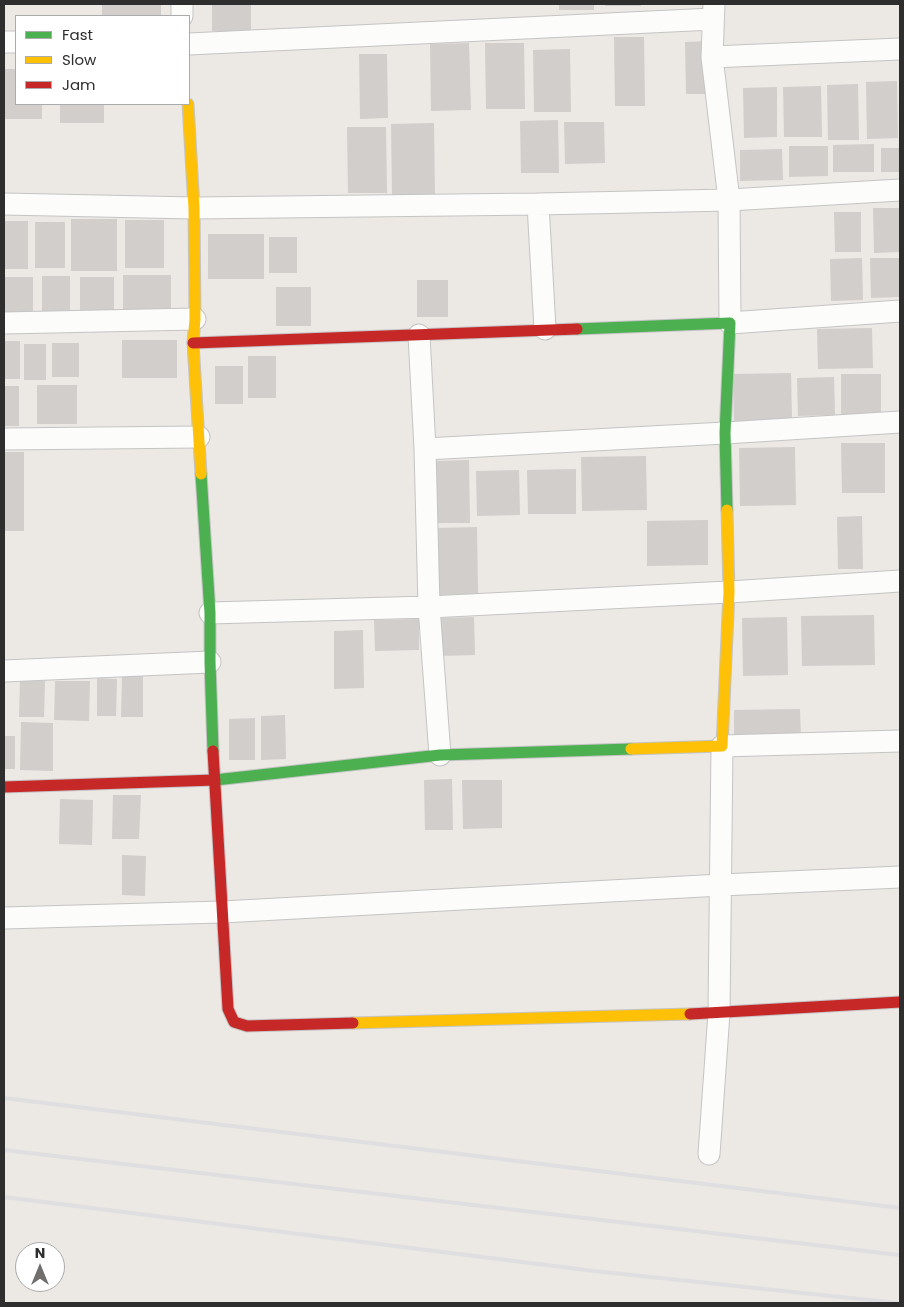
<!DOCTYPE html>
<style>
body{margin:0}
#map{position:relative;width:904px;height:1307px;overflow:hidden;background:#ece8e4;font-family:Poppins,sans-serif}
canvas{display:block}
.frame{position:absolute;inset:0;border:5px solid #2e2e2e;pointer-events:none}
.legend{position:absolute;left:15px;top:15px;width:175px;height:90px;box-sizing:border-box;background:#fff;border:1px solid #ababab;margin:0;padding:6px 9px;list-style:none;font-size:15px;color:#2e2e2e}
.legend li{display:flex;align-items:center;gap:10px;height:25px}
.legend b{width:25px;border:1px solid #ababab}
.north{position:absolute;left:15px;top:1242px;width:50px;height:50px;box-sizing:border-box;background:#fff;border:1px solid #ababab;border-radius:50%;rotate:0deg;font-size:14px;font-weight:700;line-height:20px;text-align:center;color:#2e2e2e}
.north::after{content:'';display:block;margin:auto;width:18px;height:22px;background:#706f6e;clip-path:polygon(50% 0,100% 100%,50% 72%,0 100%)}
</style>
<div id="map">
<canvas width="904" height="1307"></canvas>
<div class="frame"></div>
<ul class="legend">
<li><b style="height:6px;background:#4caf50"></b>Fast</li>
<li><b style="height:6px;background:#ffc107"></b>Slow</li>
<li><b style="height:6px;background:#c62828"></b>Jam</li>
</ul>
<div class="north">N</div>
</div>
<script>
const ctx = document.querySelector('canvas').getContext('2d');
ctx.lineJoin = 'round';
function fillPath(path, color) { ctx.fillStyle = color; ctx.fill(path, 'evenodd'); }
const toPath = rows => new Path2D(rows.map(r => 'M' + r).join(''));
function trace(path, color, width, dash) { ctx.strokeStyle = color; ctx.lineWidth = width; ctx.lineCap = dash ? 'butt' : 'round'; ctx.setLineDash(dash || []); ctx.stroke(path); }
fillPath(toPath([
 [102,4,161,4,161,16,102,16],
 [212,4,251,4,251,31,212,31],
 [559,4,594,4,594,10,559,10],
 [605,4,641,4,641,6,605,6],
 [614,37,644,37,645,106,615,106],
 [708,41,709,94,686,94,685,42],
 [469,43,471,110,431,111,430,44],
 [485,43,524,43,525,109,486,109],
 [570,49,571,112,534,112,533,50],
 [359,54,387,54,388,118,360,119],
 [4,69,16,69,16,104,42,104,42,119,4,119],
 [897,81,898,138,867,139,866,82],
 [858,84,859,140,828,140,827,85],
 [821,86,822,137,784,137,783,87],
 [777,87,777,137,744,138,743,88],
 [60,104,104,104,104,123,60,123],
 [558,120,559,173,521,173,520,121],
 [564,122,604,122,605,163,565,164],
 [434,123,435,195,392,195,391,124],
 [347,127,386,127,387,193,348,193],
 [874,144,874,172,833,172,833,145],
 [789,146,828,146,828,176,789,177],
 [881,148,900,148,900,172,881,172],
 [782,149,783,180,740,181,740,150],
 [873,208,900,208,900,252,874,253],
 [834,212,861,212,861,252,835,252],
 [71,219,117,219,117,271,71,271],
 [125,220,164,220,164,268,125,268],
 [4,221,28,221,28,269,4,269],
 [35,222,65,222,65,268,35,268],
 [208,234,264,234,264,279,208,279],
 [269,237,297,237,297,273,269,273],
 [862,258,863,300,831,301,830,259],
 [870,258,900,258,900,297,871,298],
 [123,275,171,275,171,312,123,312],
 [42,276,70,276,70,313,42,313],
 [5,277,33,277,33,314,5,314],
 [80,277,114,277,114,313,80,313],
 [417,280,448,280,448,317,417,317],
 [276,287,311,287,311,326,276,326],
 [872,328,873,368,818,369,817,329],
 [122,340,177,340,177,378,122,378],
 [4,341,20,341,20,379,4,379],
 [52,343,79,343,79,377,52,377],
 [24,344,46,344,46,380,24,380],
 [248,356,276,356,276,398,248,398],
 [215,366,243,366,243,404,215,404],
 [791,373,792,421,734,422,733,374],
 [841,374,881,374,881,415,841,416],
 [834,377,835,415,798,416,797,378],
 [37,385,77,385,77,424,37,424],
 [4,386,19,386,19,426,4,426],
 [841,443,885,443,885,493,842,493],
 [795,447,796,505,740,506,739,448],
 [4,452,24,452,24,531,4,531],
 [646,456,647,510,582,511,581,457],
 [469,460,470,523,433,523,432,461],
 [576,469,576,514,528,514,527,470],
 [519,470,520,515,477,516,476,471],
 [862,516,863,569,838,569,837,517],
 [708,520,708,565,647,566,647,521],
 [477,527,478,594,438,595,436,528],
 [874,615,875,665,802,666,801,616],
 [474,617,475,655,437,656,436,618],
 [787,617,788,675,743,676,742,618],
 [419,619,419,650,375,651,374,620],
 [363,630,364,688,334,689,334,631],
 [122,675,143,676,143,717,121,717],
 [97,678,117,679,116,716,97,716],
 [20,680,45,681,44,717,19,717],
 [55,681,90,681,89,721,54,720],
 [800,709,801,738,734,739,734,710],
 [285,715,286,759,261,760,261,716],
 [255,718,255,760,229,760,229,719],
 [21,722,53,723,53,771,20,770],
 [4,736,15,736,15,769,4,769],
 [452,779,453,830,425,830,424,780],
 [462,780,502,780,502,828,463,829],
 [113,795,141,795,139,839,112,839],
 [60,799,93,800,92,845,59,844],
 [122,855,146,856,145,896,122,895]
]), '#d1cecb');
const street = toPath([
 [182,4,182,16],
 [714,4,712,57,729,200,730,323,900,311],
 [4,42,16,42],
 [189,44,713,19],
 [712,57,900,49],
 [4,204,194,208,538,204,729,200,900,190],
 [538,204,545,329],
 [4,323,195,319],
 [419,335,425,449,429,607,440,755],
 [4,439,199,437],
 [425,449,725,433,900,422],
 [210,613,429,607,729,592,900,581],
 [4,671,210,662],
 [4,918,222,912,721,885,900,877],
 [709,1154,719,1013,722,746,900,741]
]);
const fast = toPath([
 [577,329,730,323,725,433,727,510],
 [201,474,210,613,210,662,213,751],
 [215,780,440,755,631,749]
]);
const slow = toPath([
 [188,104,194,208,195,319,193,343,201,474],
 [631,749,722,746,729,592,727,510],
 [353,1023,690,1014]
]);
const jam = toPath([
 [193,343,577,329],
 [213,751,228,1009,234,1022,247,1026,353,1023],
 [4,787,215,780],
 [690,1014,900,1002]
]);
trace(street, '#c5c4c5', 23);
trace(fast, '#c5c4c5', 13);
trace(slow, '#c5c4c5', 13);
trace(jam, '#c5c4c5', 13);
trace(street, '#fcfcfb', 21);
trace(fast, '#4caf50', 11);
trace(slow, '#ffc107', 11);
trace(jam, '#c62828', 11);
trace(toPath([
 [4,1098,900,1208],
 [4,1150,900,1255],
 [4,1197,594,1271,898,1303]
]), '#dfdfe1', 4);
</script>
